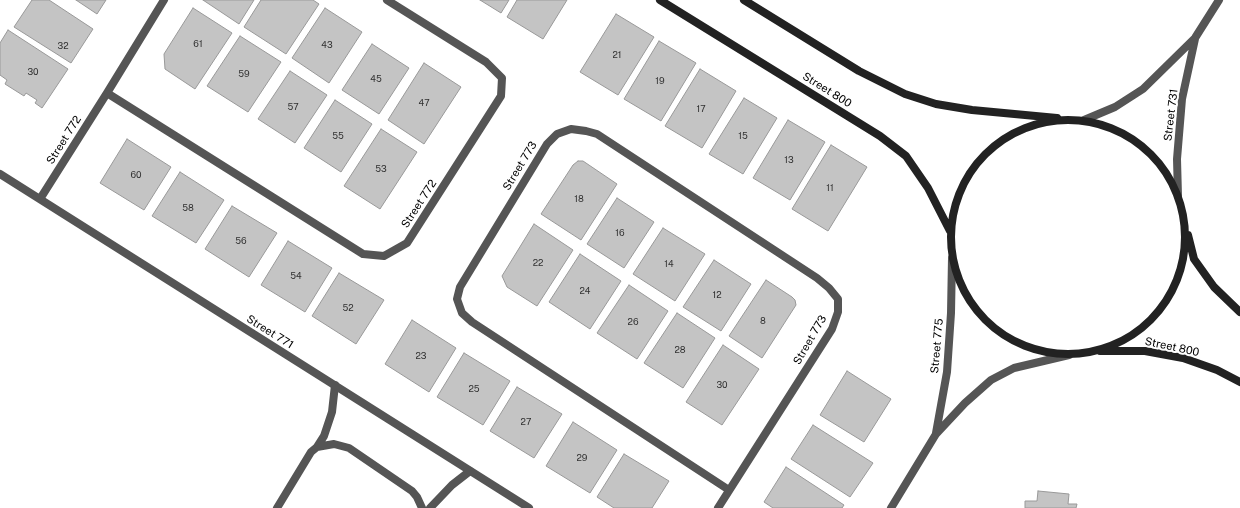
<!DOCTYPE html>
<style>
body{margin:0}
canvas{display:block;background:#fff}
</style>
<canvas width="1240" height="508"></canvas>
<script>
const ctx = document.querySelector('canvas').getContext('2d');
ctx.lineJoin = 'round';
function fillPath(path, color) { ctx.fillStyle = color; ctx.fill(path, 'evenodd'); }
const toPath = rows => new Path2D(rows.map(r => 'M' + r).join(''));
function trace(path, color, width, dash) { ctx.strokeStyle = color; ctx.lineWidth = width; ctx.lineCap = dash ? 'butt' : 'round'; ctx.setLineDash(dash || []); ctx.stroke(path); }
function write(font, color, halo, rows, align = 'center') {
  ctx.font = font + ' "Public Sans",sans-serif'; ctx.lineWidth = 4; ctx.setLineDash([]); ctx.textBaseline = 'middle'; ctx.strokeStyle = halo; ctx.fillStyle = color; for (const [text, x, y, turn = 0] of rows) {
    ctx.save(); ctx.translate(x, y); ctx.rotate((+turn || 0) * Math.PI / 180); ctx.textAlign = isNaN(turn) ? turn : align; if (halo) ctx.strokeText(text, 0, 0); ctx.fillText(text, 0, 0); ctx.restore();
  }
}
const building = toPath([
 [32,0,49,0,93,29,71,63,14,27,32,0],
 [76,0,106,0,97,14,76,0],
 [203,0,254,0,239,24,203,0],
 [261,0,313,0,319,4,286,54,244,27,261,0],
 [480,0,509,0,501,13,480,0],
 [517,0,567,0,543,39,507,17,517,0],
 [193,8,232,33,195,89,165,69,164,54,193,8],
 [325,8,362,32,329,83,292,58,325,8],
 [616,14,654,37,618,95,580,72,616,14],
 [8,30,68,69,42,108,35,103,37,100,26,93,24,96,5,84,7,80,0,75,0,43,8,30],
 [240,36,281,62,248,112,207,86,240,36],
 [659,41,696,63,661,121,624,99,659,41],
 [372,44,409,68,379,114,342,90,372,44],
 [424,63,461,87,424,144,388,120,424,63],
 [700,69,736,91,702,148,665,126,700,69],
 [290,71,327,95,295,143,258,119,290,71],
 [744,98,777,118,743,174,709,154,744,98],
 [335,100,372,124,341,172,304,148,335,100],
 [788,120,825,142,790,200,753,178,788,120],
 [381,129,417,152,380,209,344,186,381,129],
 [127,139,171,167,144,210,100,183,127,139],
 [831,145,867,167,828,231,792,209,831,145],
 [578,161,583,161,617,184,581,240,541,214,573,165,578,161],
 [180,172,224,200,196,243,152,216,180,172],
 [617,198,654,222,624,268,587,244,617,198],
 [232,206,277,233,249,277,205,249,232,206],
 [534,224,573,250,537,306,507,287,502,276,534,224],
 [663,228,705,254,675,301,633,274,663,228],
 [288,241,332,268,305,312,261,285,288,241],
 [580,254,621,281,590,329,549,302,580,254],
 [714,260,751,284,721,331,683,307,714,260],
 [339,273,384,300,356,344,312,316,339,273],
 [766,280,792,297,795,300,796,305,762,358,729,336,766,280],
 [629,285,668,311,637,359,597,333,629,285],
 [677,313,715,338,683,388,644,363,677,313],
 [412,320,456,348,429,392,385,364,412,320],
 [723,345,759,369,722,425,686,402,723,345],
 [464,353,510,381,483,425,437,397,464,353],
 [847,371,891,399,864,442,820,415,847,371],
 [517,387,562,414,534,458,490,431,517,387],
 [573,422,617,450,590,493,546,466,573,422],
 [813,425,873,463,850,497,791,459,813,425],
 [624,454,669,481,652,508,614,508,597,497,624,454],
 [786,467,844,505,842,508,773,508,764,502,786,467],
 [1038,491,1069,494,1068,504,1077,504,1076,508,1025,508,1025,501,1037,501,1038,491]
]);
fillPath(building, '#c4c4c4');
trace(building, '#999', 1);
trace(toPath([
 [317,447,324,436,332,412,335,385],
 [277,508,311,452,317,447,334,444,349,448,412,491,417,497,422,508],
 [430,508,452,485,470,471]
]), '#555', 8);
trace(toPath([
 [107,93,363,254,384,256,407,243,501,96,502,78,486,62,387,0],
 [1084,120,1115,107,1143,89,1195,38,1219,0],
 [0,174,529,508],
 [1178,196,1177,159,1182,99,1195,39],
 [40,199,107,93,164,0],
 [936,433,947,372,951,313,952,258],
 [718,508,832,329,838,312,838,299,829,288,817,278,597,134,586,131,571,129,557,134,547,144,460,287,457,299,462,313,472,322,729,490],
 [891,508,936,434,965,403,991,380,1014,368,1069,355]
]), '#555', 8);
trace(toPath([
 [660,0,880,136,906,156,928,188,950,231],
 [744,0,859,71,905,94,936,104,972,110,1057,118],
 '951 237a117 117 0 1 1 234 0a117 117 0 1 1-234 0Z',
 [1188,235,1194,259,1214,287,1240,312],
 [1100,351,1145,351,1183,358,1217,370,1240,382]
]), '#222', 8);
write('9px', '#313131', null, [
 ["61",198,44],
 ["43",327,45],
 ["32",63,46],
 ["21",617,55],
 ["30",33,72],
 ["59",244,74],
 ["45",376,79],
 ["19",660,81],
 ["47",424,103],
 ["57",293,107],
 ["17",701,109],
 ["55",338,136],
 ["15",743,136],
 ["13",789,160],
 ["53",381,169],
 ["60",136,175],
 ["11",830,188],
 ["18",579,199],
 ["58",188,208],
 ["16",620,233],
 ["56",241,241],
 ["22",538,263],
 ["14",669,264],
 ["54",296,276],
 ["24",585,291],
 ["12",717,295],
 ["52",348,308],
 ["8",763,321],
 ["26",633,322],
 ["28",680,350],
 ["23",421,356],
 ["30",722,385],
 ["25",474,389],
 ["27",526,422],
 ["29",582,458]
]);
write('11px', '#000', '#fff', [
 ["Street 800",827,90,32],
 ["Street 731",1171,115,-83],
 ["Street 772",64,140,-58],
 ["Street 773",520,166,-59],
 ["Street 772",419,204,-57],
 ["Street 771",270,332,32],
 ["Street 773",810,340,-60],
 ["Street 775",937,346,-85],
 ["Street 800",1172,347,12]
]);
</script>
